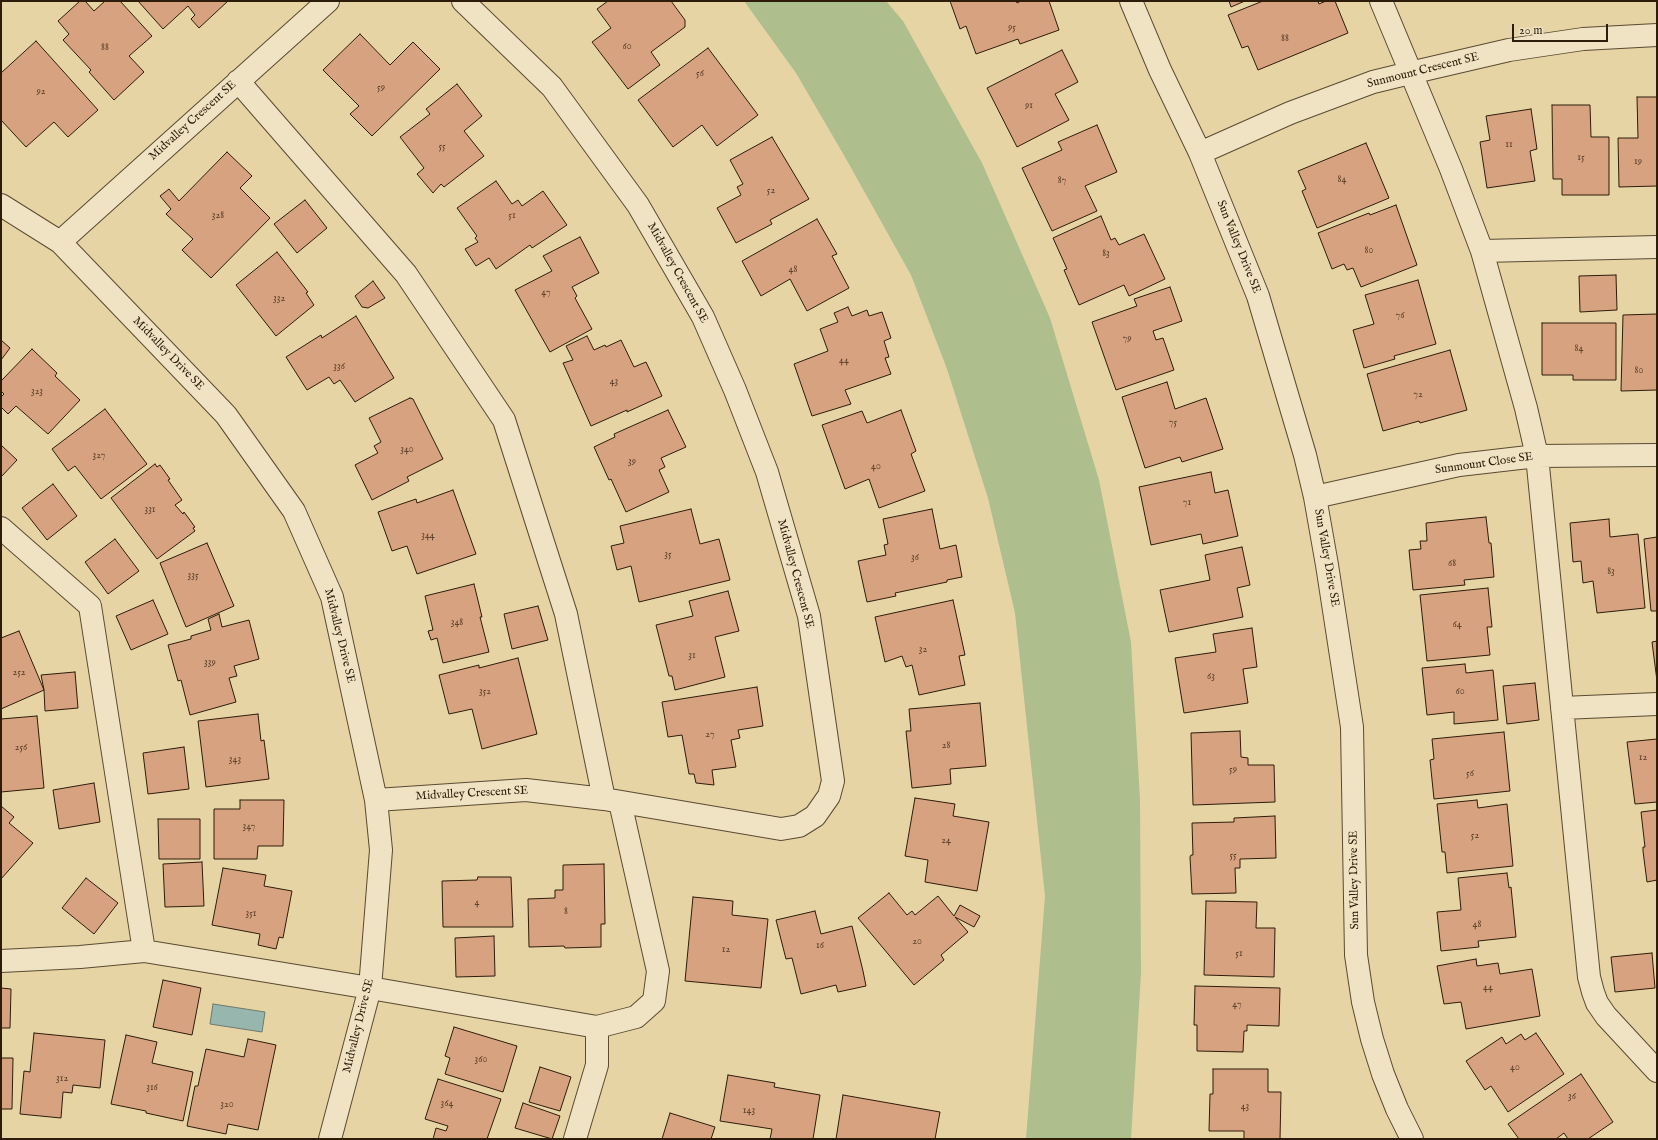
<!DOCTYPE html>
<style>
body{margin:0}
#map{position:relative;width:1658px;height:1140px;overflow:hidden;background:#e6d4a5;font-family:"IM FELL English",serif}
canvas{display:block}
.frame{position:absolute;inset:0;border:2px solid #2d1c09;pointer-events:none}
.scale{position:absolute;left:1512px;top:24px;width:96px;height:18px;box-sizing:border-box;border:2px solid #2d1c09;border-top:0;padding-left:5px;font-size:12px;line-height:14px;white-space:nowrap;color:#2d1c09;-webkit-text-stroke:3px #efe3c4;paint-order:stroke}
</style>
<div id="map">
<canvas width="1658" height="1140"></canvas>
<div class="frame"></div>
<div class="scale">20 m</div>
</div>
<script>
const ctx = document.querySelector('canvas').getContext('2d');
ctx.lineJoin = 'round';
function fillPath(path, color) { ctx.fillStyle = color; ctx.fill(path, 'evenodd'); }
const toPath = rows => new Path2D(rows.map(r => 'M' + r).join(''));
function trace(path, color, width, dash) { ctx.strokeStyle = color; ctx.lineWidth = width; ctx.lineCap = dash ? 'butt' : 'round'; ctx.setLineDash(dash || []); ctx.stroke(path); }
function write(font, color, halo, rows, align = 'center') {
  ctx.font = font + ' "IM FELL English",serif'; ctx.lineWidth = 3; ctx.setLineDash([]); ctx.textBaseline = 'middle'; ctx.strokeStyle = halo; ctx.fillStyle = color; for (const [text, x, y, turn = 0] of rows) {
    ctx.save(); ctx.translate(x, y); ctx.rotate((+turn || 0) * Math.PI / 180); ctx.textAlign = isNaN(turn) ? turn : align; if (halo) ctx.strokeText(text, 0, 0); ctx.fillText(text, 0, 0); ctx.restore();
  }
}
fillPath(toPath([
 [744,1,886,1,903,21,982,163,1050,318,1099,480,1131,642,1140,800,1141,973,1131,1139,1026,1139,1045,896,1015,613,988,498,947,369,911,275,845,157,796,73]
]), '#aebe8c');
const water = toPath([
 [213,1004,265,1012,262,1032,210,1024,213,1004]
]);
fillPath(water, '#97b7ae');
trace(water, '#6d796c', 1);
const building = toPath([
 [80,1,85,1,94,11,105,1,120,1,152,36,129,56,144,72,114,100,89,72,91,70,63,40,69,34,58,21,80,1],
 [138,1,228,1,199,28,191,19,195,15,188,6,163,29,138,1],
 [608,1,671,1,685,20,685,27,651,52,660,65,628,89,592,42,611,28,597,9,608,1],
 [950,1,1016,1,1017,3,1021,1,1049,1,1059,30,1020,44,1018,39,976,54,966,26,960,29,950,1],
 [1229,1,1245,1,1231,7,1229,1],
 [1263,1,1318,1,1319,4,1326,1,1335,1,1348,33,1258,70,1248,46,1242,48,1228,15,1263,1],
 [360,34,390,65,413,42,440,69,372,136,350,114,359,106,323,70,360,34],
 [36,41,98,110,68,137,54,122,26,147,1,120,1,73,36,41],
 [708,48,758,115,717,146,702,125,673,147,638,100,708,48],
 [1062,50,1078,82,1055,94,1069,120,1017,147,987,88,1062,50],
 [457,84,482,116,464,131,484,156,444,187,441,184,433,193,417,174,424,168,400,137,430,114,426,109,457,84],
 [1637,97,1657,97,1657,186,1619,187,1618,138,1638,138,1637,97],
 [1552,105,1590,105,1591,137,1609,137,1609,195,1562,195,1562,179,1553,179,1552,105],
 [1531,109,1537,149,1530,151,1535,181,1487,188,1480,142,1490,140,1486,116,1531,109],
 [1097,125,1117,172,1085,186,1097,211,1052,231,1022,168,1062,150,1058,142,1097,125],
 [772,137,809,199,770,220,772,224,736,243,717,208,741,195,737,187,743,184,730,160,772,137],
 [1366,143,1389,198,1317,228,1302,191,1306,189,1298,171,1366,143],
 [227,152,252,176,240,188,270,218,211,278,182,250,193,239,166,214,171,209,160,196,169,189,179,201,227,152],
 [496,181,512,204,518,200,522,206,543,191,567,225,532,248,530,245,496,269,489,258,476,266,465,249,478,242,475,238,477,236,457,208,496,181],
 [305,200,327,228,297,253,274,224,305,200],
 [1396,205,1417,265,1361,287,1353,268,1347,270,1344,264,1332,269,1318,233,1369,213,1370,215,1396,205],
 [1101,216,1111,240,1115,238,1119,245,1144,234,1165,279,1129,296,1124,285,1079,305,1064,270,1067,269,1053,238,1101,216],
 [817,219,837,254,832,256,849,288,807,311,790,279,761,296,742,261,817,219],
 [580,237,599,273,572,287,577,296,575,298,592,329,550,352,515,290,552,271,543,256,580,237],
 [277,252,308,292,306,293,314,305,276,336,236,285,277,252],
 [1616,275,1617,310,1580,312,1579,276,1616,275],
 [1418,280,1436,344,1394,356,1395,359,1364,368,1353,330,1374,324,1365,295,1418,280],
 [373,281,385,298,368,308,362,307,355,296,373,281],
 [1170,287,1182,321,1153,331,1156,340,1163,338,1174,370,1116,390,1092,322,1137,306,1134,299,1170,287],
 [848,307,852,316,867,310,869,316,882,312,891,338,884,341,889,357,885,358,891,374,845,390,851,404,812,416,794,364,828,351,820,329,838,322,834,313,848,307],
 [1657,314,1657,390,1621,391,1623,315,1657,314],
 [356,316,394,378,355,402,340,380,334,384,329,377,307,390,286,357,321,335,322,338,356,316],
 [1542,323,1616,323,1616,380,1573,380,1573,375,1542,375,1542,323],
 [587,336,594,350,605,345,606,347,621,340,634,367,646,362,662,396,627,412,627,410,591,426,563,363,573,360,566,346,587,336],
 [1,340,10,348,1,360,1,340],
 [32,349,57,373,55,376,80,400,48,434,16,406,8,414,1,407,1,397,4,394,1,391,1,381,32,349],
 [1450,350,1467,410,1420,423,1419,421,1383,431,1367,374,1450,350],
 [1167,382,1175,409,1206,398,1223,449,1182,462,1180,457,1145,468,1122,397,1167,382],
 [410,398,413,399,443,459,407,477,409,481,372,500,355,465,378,453,374,446,381,442,369,418,410,398],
 [105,409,147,464,101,499,75,466,68,471,52,449,105,409],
 [668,410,686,447,661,458,665,467,659,470,669,492,626,512,611,479,609,480,594,447,615,437,614,434,668,410],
 [901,410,916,451,911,454,925,491,879,508,869,479,845,489,822,425,862,411,867,423,901,410],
 [1,445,17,460,1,477,1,445],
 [155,464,157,467,160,465,170,479,168,480,182,500,175,505,183,514,184,512,195,527,193,528,195,531,157,559,111,498,155,464],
 [1211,472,1215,493,1228,490,1238,536,1203,544,1201,534,1151,545,1139,487,1211,472],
 [53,484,77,516,47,540,22,508,53,484],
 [453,490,476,554,417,574,407,546,392,551,378,512,416,499,417,503,453,490],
 [691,509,700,544,719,539,730,580,639,602,631,566,617,570,611,546,624,543,620,526,691,509],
 [932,509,940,549,956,545,962,577,947,580,947,582,895,593,896,596,867,602,858,561,886,555,884,545,888,544,883,519,932,509],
 [1486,517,1489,543,1491,543,1494,577,1464,580,1465,585,1413,590,1409,550,1421,549,1420,541,1427,541,1426,523,1486,517],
 [1609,519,1610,537,1638,534,1645,608,1597,613,1593,581,1583,583,1581,561,1573,562,1570,523,1609,519],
 [1657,537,1657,611,1651,611,1644,539,1657,537],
 [115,539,139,571,108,594,85,562,115,539],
 [207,543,234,606,186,627,160,563,207,543],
 [1242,547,1250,585,1237,588,1243,617,1169,632,1160,590,1210,580,1205,555,1242,547],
 [474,584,482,617,480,617,489,652,443,663,437,638,431,640,428,631,433,630,425,596,474,584],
 [1488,588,1492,627,1487,627,1490,655,1427,661,1420,595,1488,588],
 [728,591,739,631,715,637,725,677,675,690,672,676,669,676,656,625,693,616,689,601,728,591],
 [153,600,168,634,131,650,116,616,153,600],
 [953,600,965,655,959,656,965,685,919,695,912,665,906,667,902,656,885,662,875,617,953,600],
 [538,606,548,640,512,649,504,614,538,606],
 [219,614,222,627,249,620,259,659,234,666,237,676,229,678,236,702,190,715,181,680,178,681,168,645,191,639,191,636,211,630,208,619,219,614],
 [1252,628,1257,667,1243,669,1248,703,1184,713,1175,658,1216,652,1213,634,1252,628],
 [19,631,44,690,1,709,1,638,19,631],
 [1657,641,1657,681,1652,642,1657,641],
 [518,658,537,734,482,749,472,709,449,714,439,675,479,665,479,668,518,658],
 [1465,664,1466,673,1493,670,1498,720,1454,724,1454,712,1427,715,1422,668,1465,664],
 [75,672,78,708,45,711,44,690,41,675,75,672],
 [1535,683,1539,720,1507,724,1503,686,1535,683],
 [757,687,763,726,738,730,740,738,731,740,736,767,712,770,714,785,696,783,694,774,689,774,682,735,668,737,662,702,757,687],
 [980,703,986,766,950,769,951,784,912,788,906,731,911,731,909,709,980,703],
 [258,714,261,741,264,740,269,779,206,787,198,721,258,714],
 [37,716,44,788,1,792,1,719,37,716],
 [1240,731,1241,757,1248,758,1248,765,1274,765,1275,802,1193,805,1191,733,1240,731],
 [1504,732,1510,791,1434,799,1430,760,1434,759,1432,739,1504,732],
 [1657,739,1657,802,1635,804,1627,742,1657,739],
 [184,747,189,789,148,794,143,753,184,747],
 [94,783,100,822,59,829,53,790,94,783],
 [915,798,955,804,953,816,989,822,977,891,925,882,928,860,905,856,915,798],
 [240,800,284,800,283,846,258,846,257,859,214,859,214,809,240,809,240,800],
 [1477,800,1478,808,1507,804,1513,866,1447,873,1445,852,1442,852,1437,804,1477,800],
 [1,806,14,817,9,823,33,843,1,879,1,806],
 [1657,810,1657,880,1647,882,1643,851,1643,847,1645,847,1641,812,1657,810],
 [1275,816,1276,858,1240,859,1240,868,1235,868,1236,893,1192,894,1190,857,1191,855,1193,855,1192,823,1234,822,1234,818,1275,816],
 [158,819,200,819,200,859,159,859,158,819],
 [202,862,204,906,165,907,163,864,202,862],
 [604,864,605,924,601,924,601,947,565,948,564,946,529,947,528,899,555,898,555,890,563,890,563,865,604,864],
 [223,868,266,875,264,886,292,891,283,938,279,937,276,949,258,945,260,934,212,925,223,868],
 [1507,873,1509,888,1511,887,1516,937,1478,941,1479,947,1441,951,1437,912,1461,910,1458,878,1507,873],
 [478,877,511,877,513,927,443,927,442,881,477,880,478,877],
 [86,878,118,903,94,934,62,908,86,878],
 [889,893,907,915,912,911,915,915,938,896,954,916,960,905,980,916,974,927,955,917,968,932,941,955,944,960,914,985,858,918,889,893],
 [693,897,733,901,732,915,768,919,761,988,685,981,693,897],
 [1206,901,1257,902,1256,928,1275,928,1274,977,1204,975,1206,901],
 [815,911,821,934,852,926,863,971,866,986,838,992,836,985,801,994,792,958,786,959,776,920,815,911],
 [494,936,495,976,456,977,455,938,494,936],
 [1652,953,1655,988,1615,992,1611,957,1652,953],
 [1476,959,1477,966,1498,963,1500,974,1532,969,1540,1016,1466,1029,1461,1002,1444,1004,1437,966,1476,959],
 [163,980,201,988,192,1035,153,1027,163,980],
 [1195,986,1280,988,1279,1026,1247,1025,1247,1031,1244,1031,1243,1052,1197,1051,1197,1025,1194,1025,1195,986],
 [1,988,11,989,10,1028,1,1028,1,988],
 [454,1027,517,1046,503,1092,445,1074,450,1058,445,1056,454,1027],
 [34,1033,105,1040,100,1088,73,1085,72,1093,63,1092,61,1118,20,1114,24,1071,30,1072,34,1033],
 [1536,1033,1564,1074,1508,1112,1491,1086,1485,1090,1466,1061,1502,1037,1506,1044,1521,1034,1525,1040,1536,1033],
 [126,1035,157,1042,152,1063,193,1072,183,1121,146,1113,146,1111,111,1104,126,1035],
 [248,1039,276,1045,258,1130,228,1124,226,1134,187,1126,195,1086,198,1086,206,1049,244,1057,248,1039],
 [1,1058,13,1058,12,1109,1,1109,1,1058],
 [540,1067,571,1077,560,1111,529,1102,540,1067],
 [1213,1069,1268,1069,1268,1092,1281,1092,1280,1139,1244,1139,1244,1131,1209,1131,1210,1094,1213,1094,1213,1069],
 [1581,1074,1613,1122,1588,1139,1568,1139,1564,1133,1556,1139,1519,1139,1508,1124,1581,1074],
 [728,1075,775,1083,774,1087,820,1095,813,1139,770,1139,772,1129,720,1121,728,1075],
 [438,1079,501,1099,487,1139,433,1139,436,1128,446,1131,448,1126,425,1119,438,1079],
 [843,1095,940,1112,935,1139,836,1139,843,1095],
 [523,1103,560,1116,552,1139,515,1128,523,1103],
 [670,1113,715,1127,711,1139,662,1139,670,1113]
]);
fillPath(building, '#d7a280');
trace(building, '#2d1c09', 1);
const minor = toPath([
 [1131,1,1160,70,1200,153,1258,296,1305,455,1315,497,1327,565,1352,727,1356,955,1363,1002,1372,1039,1383,1074,1397,1109,1412,1139],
 [1381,1,1451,169,1482,251,1526,408,1537,456,1589,977,1593,992,1597,1003,1606,1016,1657,1071],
 [238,81,406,274,504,420,566,614,604,799],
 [1200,153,1290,113,1373,82,1410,73,1509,50,1583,39,1657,35],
 [1,205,60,242,226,415,294,511,332,597,376,800,381,850,370,988,330,1139],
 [60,242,328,1],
 [1482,251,1657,247],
 [1315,497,1459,465,1537,456,1657,455],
 [1,528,90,606,144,951],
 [1562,708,1657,704],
 [376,800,526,790,604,799,781,829,799,826,815,816,829,796,833,781,809,616,767,472,735,390,703,317,638,205,552,87,463,1],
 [1,961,80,957,144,951,370,988,597,1027,636,1017,654,1001,658,971,620,802],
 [575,1139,597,1065,597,1027]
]);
trace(minor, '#5b4a30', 24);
trace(minor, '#efe3c4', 22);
write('10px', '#583e27', null, [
 ["95",1012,28],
 ["88",1285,39],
 ["60",627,47],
 ["88",105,48],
 ["56",700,74],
 ["59",381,88],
 ["92",41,92],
 ["91",1029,106],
 ["11",1509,145],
 ["55",442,147],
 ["15",1581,158],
 ["19",1638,162],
 ["84",1342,180],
 ["87",1062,181],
 ["52",771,191],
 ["328",218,216],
 ["51",512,216],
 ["80",1369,251],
 ["83",1106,254],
 ["48",793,270],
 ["47",546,293],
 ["332",279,299],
 ["76",1400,316],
 ["79",1127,339],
 ["84",1579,349],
 ["44",844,361],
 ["336",339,367],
 ["80",1639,371],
 ["43",614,382],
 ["323",37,392],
 ["72",1418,395],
 ["75",1173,423],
 ["340",407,450],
 ["327",99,456],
 ["39",632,462],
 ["40",876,467],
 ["71",1187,503],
 ["331",150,510],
 ["344",428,536],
 ["35",668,555],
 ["36",915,558],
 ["68",1452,564],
 ["83",1611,572],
 ["335",193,576],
 ["348",457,623],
 ["64",1457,625],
 ["32",923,650],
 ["31",692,656],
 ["339",210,663],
 ["252",19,673],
 ["63",1211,677],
 ["352",485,692],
 ["60",1460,692],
 ["27",710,735],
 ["28",946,746],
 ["256",21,748],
 ["12",1643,758],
 ["343",235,760],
 ["59",1233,770],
 ["56",1470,774],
 ["347",249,827],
 ["52",1475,836],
 ["24",946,841],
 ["55",1233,856],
 ["4",477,903],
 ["8",566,912],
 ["351",251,914],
 ["48",1477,925],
 ["20",917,942],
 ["16",820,946],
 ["12",726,950],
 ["51",1239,954],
 ["44",1488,988],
 ["47",1237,1005],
 ["360",481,1060],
 ["40",1515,1068],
 ["312",62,1079],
 ["316",152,1088],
 ["36",1572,1097],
 ["364",447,1104],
 ["320",227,1105],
 ["43",1245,1107],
 ["143",749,1111]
]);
write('12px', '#2d1c09', '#efe3c4', [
 ["Sunmount Crescent SE",1423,71,-14],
 ["Midvalley Crescent SE",193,121,-42],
 ["Sun Valley Drive SE",1238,247,68],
 ["Midvalley Crescent SE",677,273,61],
 ["Midvalley Drive SE",168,354,46],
 ["Sunmount Close SE",1484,464,-8],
 ["Sun Valley Drive SE",1326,558,80],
 ["Midvalley Crescent SE",795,574,75],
 ["Midvalley Drive SE",339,636,76],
 ["Midvalley Crescent SE",472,794,-3],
 ["Sun Valley Drive SE",1355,880,-91],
 ["Midvalley Drive SE",359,1026,-76]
]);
</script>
